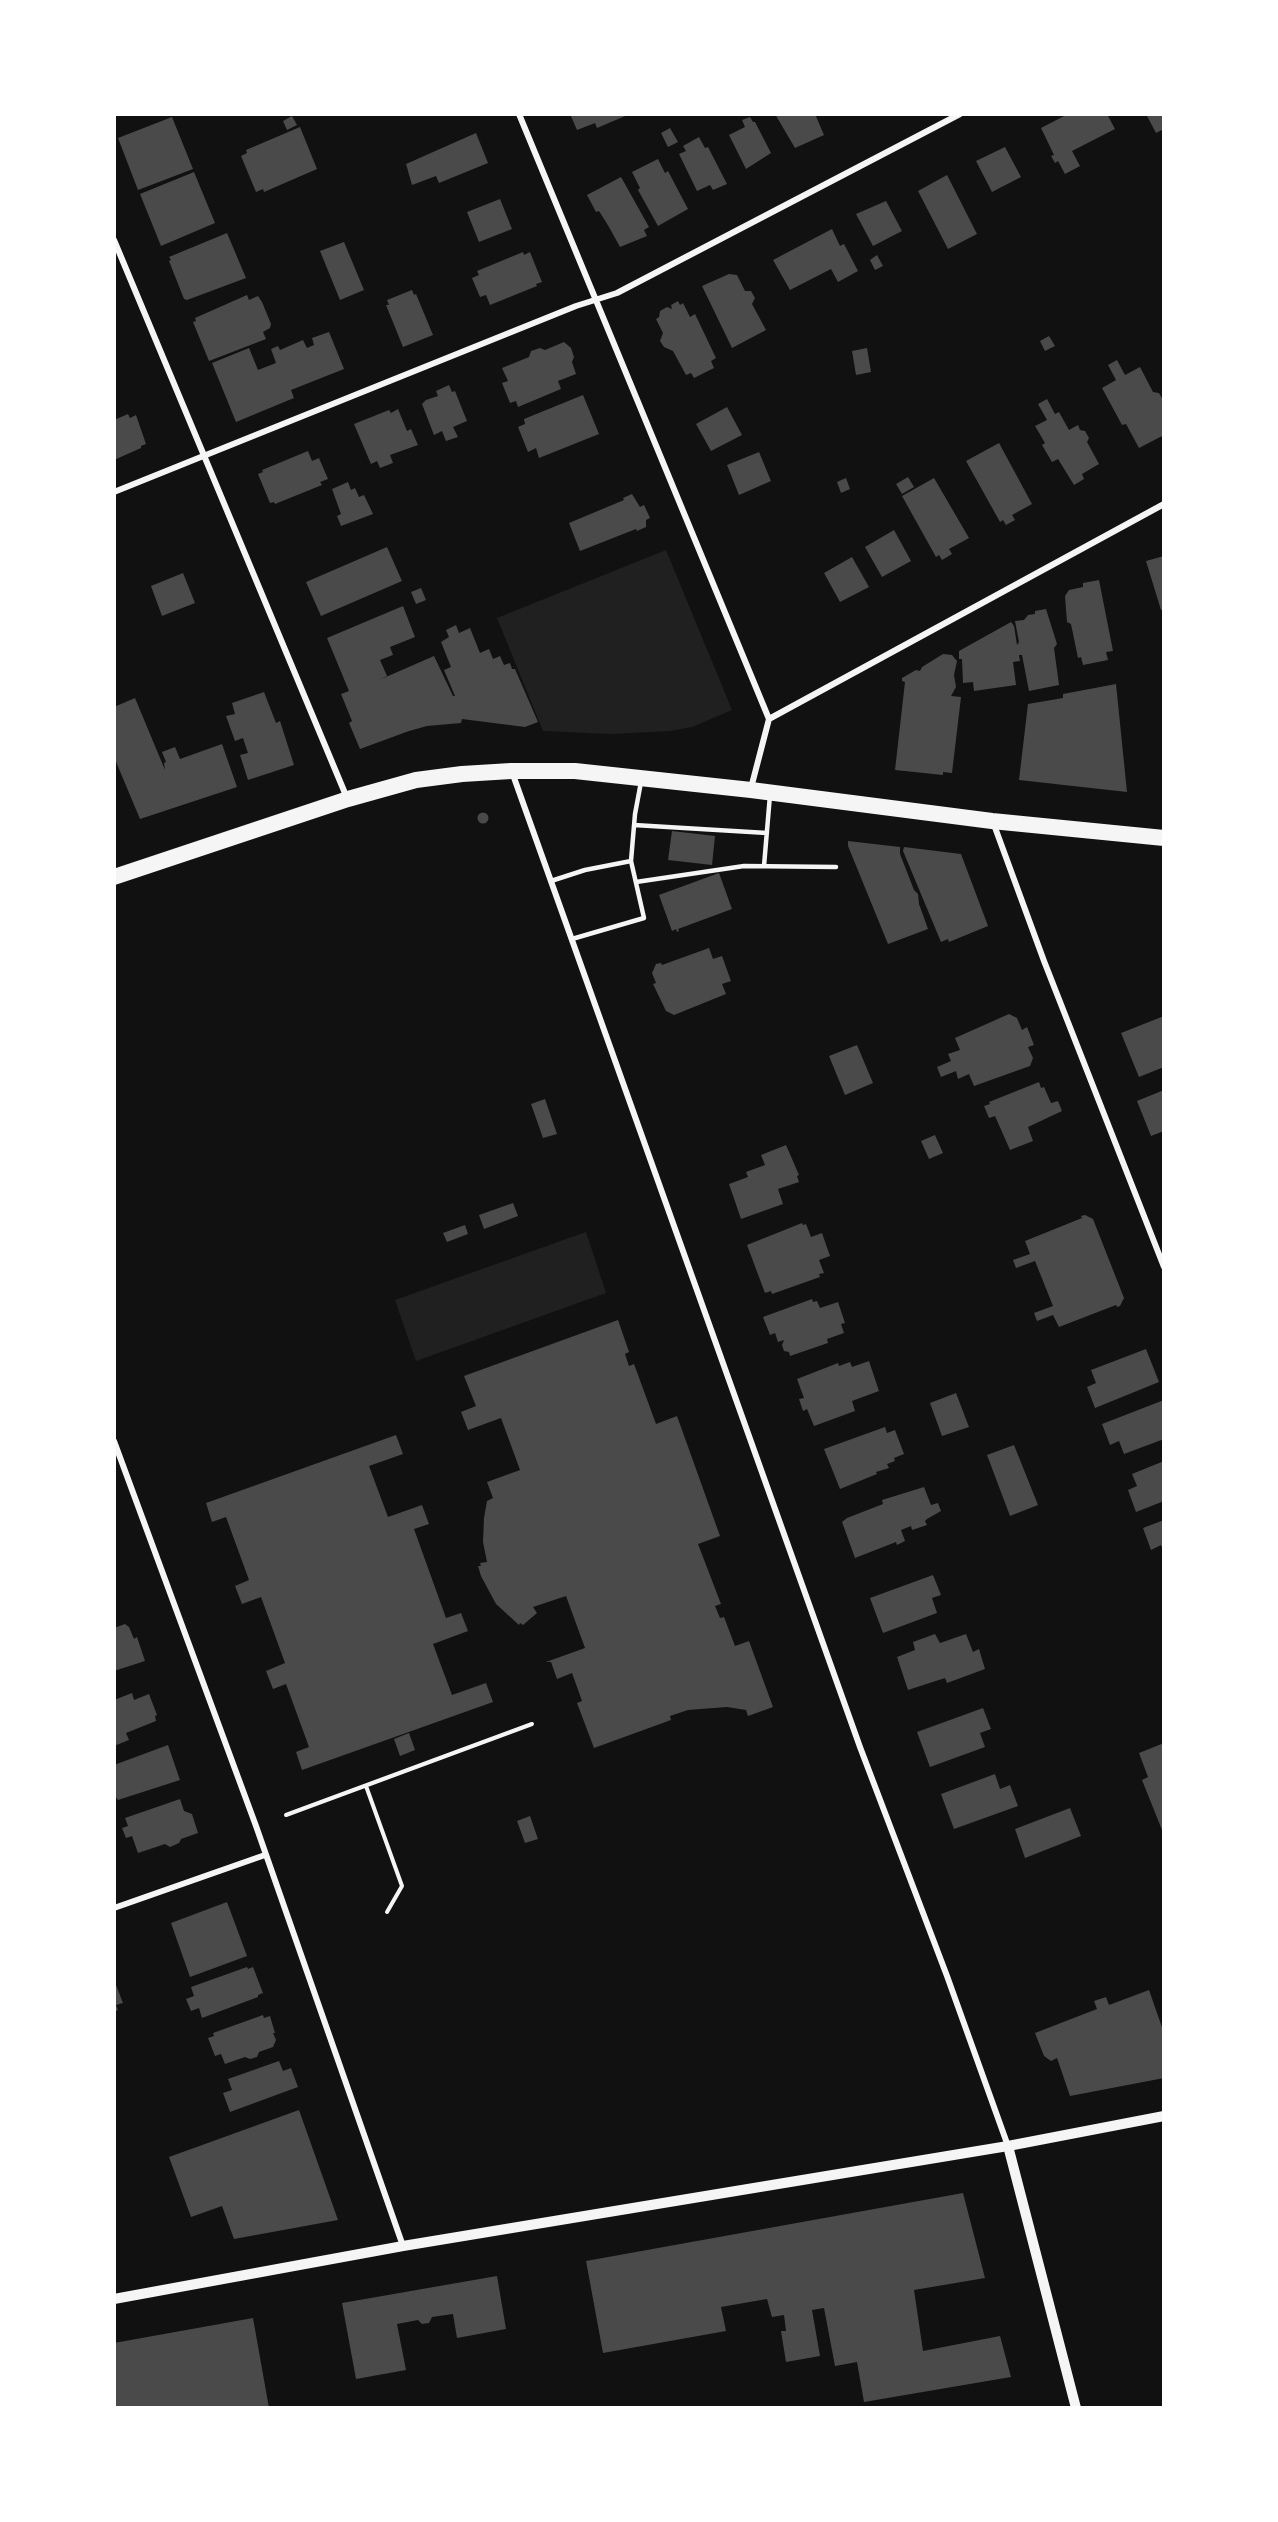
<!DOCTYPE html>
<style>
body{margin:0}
#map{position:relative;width:1278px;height:2522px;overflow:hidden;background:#111;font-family:"Open Sans",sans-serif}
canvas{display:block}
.frame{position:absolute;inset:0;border:116px solid #fff;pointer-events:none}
</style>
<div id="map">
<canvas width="1278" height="2522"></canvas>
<div class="frame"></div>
</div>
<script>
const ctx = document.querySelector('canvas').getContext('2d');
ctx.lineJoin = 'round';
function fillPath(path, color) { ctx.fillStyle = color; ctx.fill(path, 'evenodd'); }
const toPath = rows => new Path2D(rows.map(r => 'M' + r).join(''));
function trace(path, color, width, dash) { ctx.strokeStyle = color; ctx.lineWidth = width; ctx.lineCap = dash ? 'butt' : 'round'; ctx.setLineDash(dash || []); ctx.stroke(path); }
fillPath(toPath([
 [666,550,732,710,692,727,670,731,612,734,543,731,497,618],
 [586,1232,606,1293,416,1361,395,1300]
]), '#202020');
fillPath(toPath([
 [570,114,630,114,597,128,595,123,577,130],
 [775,114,815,114,824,135,795,148],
 [1068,114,1107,114,1115,129,1072,151,1080,166,1065,174,1058,161,1055,163,1051,156,1054,155,1041,128],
 [1146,114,1164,114,1164,129,1156,133],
 [292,116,297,125,287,130,283,121],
 [172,117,193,169,138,190,118,138],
 [750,117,753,122,755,122,771,153,746,169,729,135,745,127,742,120],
 [300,127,317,169,264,192,263,189,256,192,241,156,247,153,246,150],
 [670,128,678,142,668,147,661,133],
 [476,133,488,163,439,183,436,176,412,185,406,164],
 [699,137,705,148,708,147,727,184,713,190,710,185,697,191,679,154,686,151,683,146],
 [1005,147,1021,177,992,192,976,161],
 [658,159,665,173,668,171,688,209,658,226,638,190,640,188,632,172],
 [194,172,215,223,161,246,140,194],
 [947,175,977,234,948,249,918,191],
 [621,177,649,227,644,230,647,236,620,247,609,227,599,211,596,212,587,195],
 [500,199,512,229,479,242,467,212],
 [886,201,902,231,873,246,856,214],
 [832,229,840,246,844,244,858,271,838,282,831,269,790,290,773,260],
 [227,233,246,278,187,300,184,299,169,261,171,260,169,257],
 [344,242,364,290,340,300,320,251],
 [523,252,524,255,530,252,542,282,536,284,537,286,490,305,486,295,480,297,472,278,479,275,477,271],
 [877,255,883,266,875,270,870,260],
 [729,274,737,275,745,291,751,291,755,298,752,304,766,330,732,348,702,286],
 [412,290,414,295,416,294,433,335,403,347,386,305,389,305,387,300],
 [247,295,249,300,258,296,262,302,271,324,270,328,263,332,266,339,209,361,193,322,196,321,195,318],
 [678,301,680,305,683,303,690,317,695,314,716,358,711,361,714,368,694,378,691,373,686,375,673,351,664,347,660,341,663,333,656,319,659,317,660,311,667,307,672,309,671,305],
 [329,332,344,369,291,390,294,398,236,422,212,363,249,348,258,370,276,363,271,349,278,346,280,350,303,340,307,348,314,345,312,338],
 [1049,336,1055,346,1045,351,1040,341],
 [564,342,571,348,574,357,572,362,576,374,558,381,561,389,518,407,516,401,510,403,502,383,508,381,502,368,529,357,531,351,540,348,545,350],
 [867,348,871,372,856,375,852,351],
 [1117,360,1125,375,1140,367,1153,392,1159,393,1164,402,1162,407,1164,411,1164,435,1139,448,1126,424,1122,425,1102,388,1116,380,1108,365],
 [449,385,452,392,455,391,467,421,453,427,458,437,446,441,442,431,434,435,422,404,426,400,438,396,436,391],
 [583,395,599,434,539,458,536,448,528,452,518,427,525,424,524,419],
 [1047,399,1055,414,1059,412,1069,430,1078,425,1080,430,1085,431,1089,438,1087,442,1099,464,1082,474,1084,479,1074,485,1058,459,1052,462,1042,445,1045,443,1035,426,1047,420,1038,404],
 [727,407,742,435,711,451,696,424],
 [398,409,407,431,411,429,418,445,390,455,393,463,380,468,377,461,371,464,354,424,389,410,391,413],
 [128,414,130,418,136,415,146,444,141,446,141,448,114,460,114,420],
 [999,443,1032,504,1012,515,1015,520,1006,525,1003,520,1000,522,966,461],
 [308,451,312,461,319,458,328,479,320,482,322,485,275,504,274,502,270,503,258,474,263,472,262,470],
 [759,452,771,481,739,495,727,465],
 [908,477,914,487,902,494,896,484],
 [846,478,850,489,841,493,837,482],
 [934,478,969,538,949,549,952,554,942,560,939,555,936,557,902,496],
 [348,482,351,490,355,488,359,497,364,495,373,514,341,526,337,516,341,514,332,489],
 [632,494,640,507,644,505,650,518,646,520,646,527,637,531,636,529,580,551,569,523,624,500,623,498],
 [894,530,911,561,882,577,865,547],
 [387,547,402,581,321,616,306,582],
 [1164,556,1164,609,1161,610,1146,561],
 [852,557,869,587,840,602,824,573],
 [183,573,195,603,162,616,151,586],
 [1099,580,1113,651,1106,652,1108,660,1083,665,1081,657,1078,658,1071,624,1067,622,1065,596,1069,590,1083,587,1083,583],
 [421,588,426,600,416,604,411,592],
 [403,606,415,637,390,647,393,655,380,660,387,676,379,680,434,656,453,696,455,696,444,670,451,667,441,642,449,637,446,630,456,625,459,633,470,628,480,653,489,649,493,659,500,656,504,665,510,663,512,669,515,669,538,722,525,727,462,719,461,723,427,726,409,731,360,749,349,723,352,721,341,694,349,691,327,638],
 [1046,609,1057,644,1054,648,1059,685,1029,691,1022,655,1019,655,1020,661,1013,662,1016,685,974,691,973,682,963,683,962,659,959,659,959,651,1011,622,1014,626,1017,645,1019,642,1015,621,1024,620,1028,615,1035,614,1035,611],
 [943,654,952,655,957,661,954,675,956,687,951,696,961,697,952,773,943,772,943,775,895,770,905,682,902,681,902,678,916,670,920,671,922,667],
 [1116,684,1127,792,1019,780,1028,704,1063,698,1063,694],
 [264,692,276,723,280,721,294,765,248,780,240,755,248,753,243,738,235,741,226,716,235,714,232,703],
 [135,698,165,770,164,763,166,762,162,752,175,747,180,759,222,744,237,787,140,819,114,757,114,707],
 '477.5 818a5.5 5.5 0 1 1 11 0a5.5 5.5 0 1 1-11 0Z',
 [672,831,715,836,712,865,668,860],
 [848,841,900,847,900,854,914,890,918,894,919,904,928,929,888,944,848,846],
 [904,847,961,854,988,926,949,942,948,939,941,942,903,851],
 [719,873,732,909,678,929,679,931,677,932,676,929,672,931,659,895],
 [709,948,713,959,722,956,731,981,722,984,726,994,674,1015,666,1011,653,984,656,983,652,973,656,964,661,963,662,965],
 [1009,1014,1017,1018,1022,1030,1027,1027,1034,1045,1028,1047,1033,1058,1030,1066,974,1086,969,1074,958,1079,956,1071,941,1077,937,1067,951,1061,948,1054,960,1050,955,1038],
 [1164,1016,1164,1067,1139,1077,1121,1033],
 [857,1045,873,1083,845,1095,829,1056],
 [1039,1082,1041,1088,1044,1087,1051,1103,1058,1101,1062,1111,1028,1127,1033,1141,1010,1150,995,1116,989,1118,984,1106,990,1104,989,1102],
 [1164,1090,1164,1131,1151,1136,1137,1101],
 [545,1099,557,1134,543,1138,531,1104],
 [935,1135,943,1153,929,1159,921,1141],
 [786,1145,799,1175,797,1176,799,1182,778,1189,783,1204,741,1219,729,1184,748,1177,746,1172,765,1165,761,1155],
 [513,1203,518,1216,484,1229,479,1215],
 [1085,1215,1093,1219,1124,1298,1120,1306,1117,1307,1116,1305,1059,1327,1053,1315,1037,1321,1034,1313,1053,1306,1035,1261,1016,1268,1013,1260,1030,1254,1025,1241,1082,1218,1081,1216],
 [802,1223,803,1225,806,1224,811,1237,822,1233,830,1256,819,1260,824,1273,819,1274,820,1277,772,1294,771,1291,765,1293,747,1245],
 [465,1225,468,1234,447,1242,443,1233],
 [812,1299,813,1302,817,1301,820,1308,838,1302,845,1323,841,1324,844,1333,827,1339,828,1343,790,1356,789,1352,784,1351,782,1345,784,1340,778,1342,775,1333,770,1335,763,1317],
 [618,1320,629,1352,625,1354,629,1366,634,1364,656,1424,677,1416,720,1536,698,1544,721,1604,715,1606,720,1618,724,1617,735,1646,749,1641,773,1707,748,1716,746,1710,727,1707,688,1710,670,1716,671,1720,594,1748,577,1703,582,1701,572,1673,557,1679,551,1662,546,1662,585,1648,566,1596,533,1607,537,1613,523,1625,520,1623,519,1625,496,1604,481,1576,478,1566,481,1566,480,1563,487,1562,483,1542,484,1518,487,1501,493,1498,487,1482,520,1470,501,1418,468,1430,461,1412,476,1406,464,1376],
 [1146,1349,1159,1382,1095,1408,1087,1387,1096,1383,1091,1370],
 [869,1361,879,1391,852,1401,855,1411,814,1426,807,1409,803,1411,799,1399,804,1398,797,1379,838,1363,839,1366,850,1362,852,1367],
 [956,1393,969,1427,942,1436,930,1403],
 [1164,1400,1164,1439,1124,1454,1119,1441,1110,1445,1102,1424],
 [885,1427,887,1433,895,1430,904,1454,894,1458,895,1461,887,1464,889,1468,876,1472,877,1474,840,1489,824,1449],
 [396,1435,403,1454,369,1466,388,1517,422,1505,429,1524,414,1529,446,1618,461,1613,468,1631,433,1644,452,1695,486,1683,493,1702,302,1770,296,1752,309,1747,286,1684,273,1689,266,1671,285,1663,261,1597,242,1604,235,1586,249,1580,226,1517,212,1522,206,1503],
 [1014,1445,1038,1505,1010,1516,987,1455],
 [1164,1461,1164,1501,1136,1512,1128,1490,1137,1486,1132,1474],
 [924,1487,931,1505,938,1503,941,1511,927,1519,925,1521,927,1525,912,1530,911,1526,901,1530,905,1541,897,1545,896,1542,855,1558,842,1522,847,1518,883,1504,882,1500],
 [1164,1520,1164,1552,1161,1545,1151,1550,1143,1528],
 [933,1575,941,1595,932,1598,937,1613,883,1633,870,1598],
 [125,1624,129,1627,134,1639,137,1637,145,1661,114,1671,114,1628],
 [935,1634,940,1643,966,1634,973,1652,979,1649,985,1669,947,1683,945,1678,908,1690,897,1657,915,1650,913,1642],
 [132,1693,134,1700,149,1694,157,1715,155,1716,156,1721,126,1733,129,1740,114,1746,114,1700],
 [983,1708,991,1729,980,1733,985,1747,930,1767,917,1732],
 [409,1733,415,1750,400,1756,394,1739],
 [1164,1743,1164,1835,1142,1780,1148,1777,1139,1753],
 [168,1745,180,1780,118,1800,114,1795,114,1765],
 [995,1774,1000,1789,1010,1785,1018,1806,954,1829,941,1794],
 [180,1799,184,1811,192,1814,198,1833,181,1839,179,1843,170,1847,165,1844,138,1853,132,1836,126,1838,122,1828,128,1826,125,1818],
 [1070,1808,1081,1836,1025,1858,1015,1829],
 [530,1816,538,1839,525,1843,517,1821],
 [227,1902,247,1956,190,1977,171,1923],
 [247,1967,248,1969,253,1967,263,1993,258,1995,258,1997,202,2018,199,2008,191,2011,186,1999,194,1996,191,1987],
 [114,1980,123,2003,116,2005,118,2010,114,2012],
 [1149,1990,1164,2033,1164,2078,1070,2096,1057,2058,1051,2061,1044,2056,1035,2033,1097,2009,1094,2001,1106,1997,1109,2005],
 [263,2015,264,2018,270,2016,275,2033,273,2033,276,2040,273,2047,259,2052,257,2057,250,2059,245,2057,225,2064,221,2054,215,2056,208,2038,214,2036,213,2033],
 [279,2061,283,2071,291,2068,298,2087,230,2112,223,2093,232,2090,228,2079],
 [299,2110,338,2220,234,2239,222,2206,191,2217,169,2157],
 [963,2193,985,2278,914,2290,923,2351,1000,2336,1011,2377,864,2402,857,2362,835,2366,824,2308,812,2310,820,2356,786,2362,781,2331,786,2331,784,2315,772,2317,767,2299,721,2307,726,2331,603,2353,586,2261],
 [497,2276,506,2329,457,2338,453,2314,432,2317,429,2323,422,2324,418,2320,397,2324,406,2370,356,2379,342,2303],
 [253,2318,269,2408,114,2408,114,2343]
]), '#4a4a4a');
trace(toPath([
 [366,1786,402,1886,387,1912],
 [286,1815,532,1724]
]), '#f5f5f5', 4);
trace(toPath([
 [634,825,767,833],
 [764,866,770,795],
 [551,881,585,870,631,861],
 [636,882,744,866,836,867],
 [572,939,644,918,631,861,635,814,641,782]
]), '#f5f5f5', 4.5);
trace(toPath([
 [519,114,769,719],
 [114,240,347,798],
 [114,492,576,306,617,293,960,114],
 [512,772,860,1747,947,1976,1008,2146],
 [751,788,769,719,1164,504],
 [993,822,1044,961,1164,1267],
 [114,1441,256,1826,403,2246],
 [114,1908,265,1855]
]), '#f5f5f5', 6);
trace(toPath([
 [1008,2146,1076,2408],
 [114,2299,403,2246,1008,2146,1164,2116]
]), '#f5f5f5', 10);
trace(toPath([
 [114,877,348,799,416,780,462,774,511,771,575,771,751,790,992,821,1164,838]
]), '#f5f5f5', 16);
</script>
